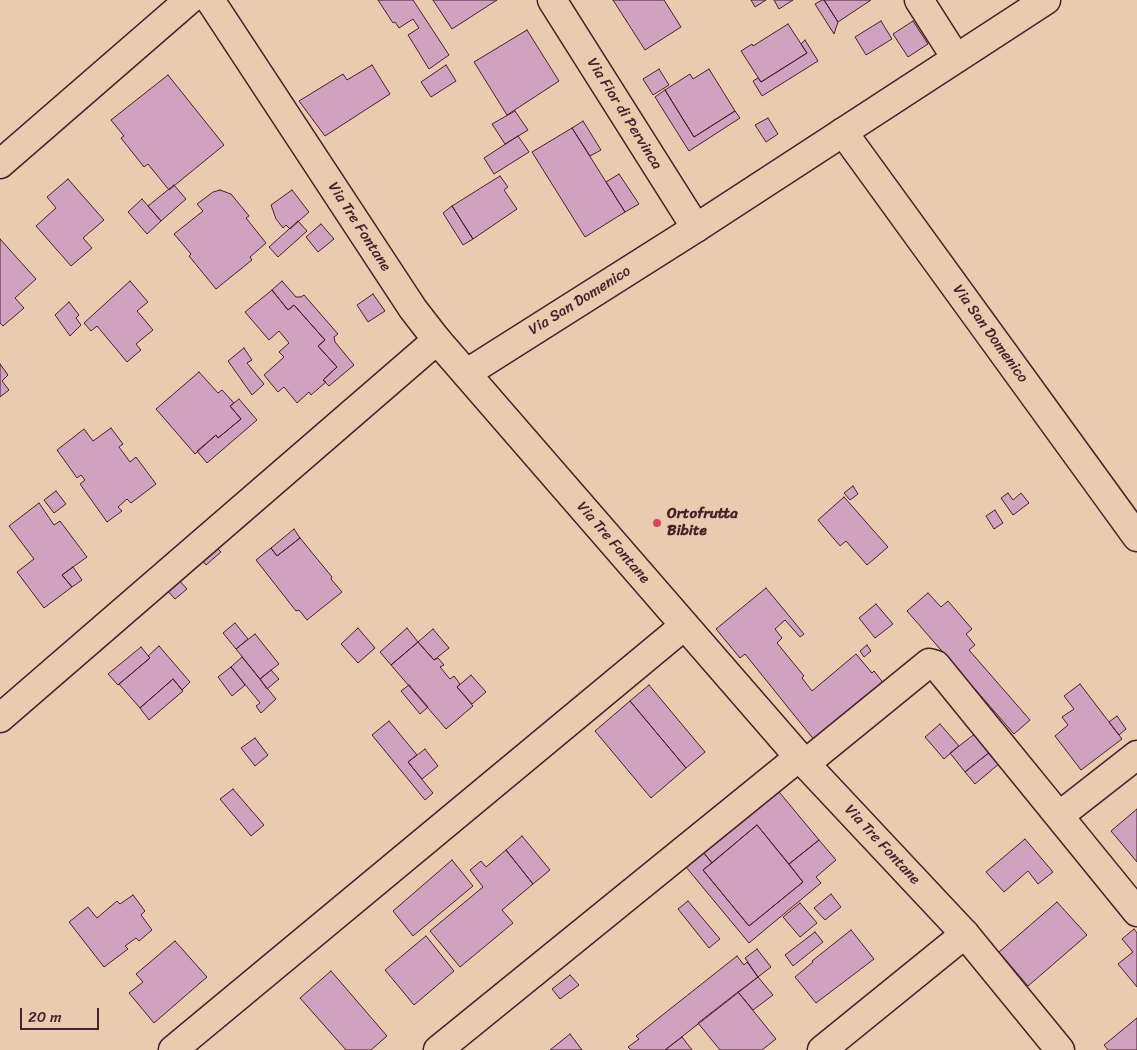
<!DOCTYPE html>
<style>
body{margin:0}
#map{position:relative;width:1137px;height:1050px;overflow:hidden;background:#e9ccb0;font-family:Sriracha,sans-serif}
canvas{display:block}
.scale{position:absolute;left:20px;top:1008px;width:79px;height:22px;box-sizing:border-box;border:2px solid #4a1f2b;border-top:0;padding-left:6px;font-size:15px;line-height:18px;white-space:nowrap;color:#4a1f2b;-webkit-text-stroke:4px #e9ccb0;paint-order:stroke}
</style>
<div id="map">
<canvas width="1137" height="1050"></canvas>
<div class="scale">20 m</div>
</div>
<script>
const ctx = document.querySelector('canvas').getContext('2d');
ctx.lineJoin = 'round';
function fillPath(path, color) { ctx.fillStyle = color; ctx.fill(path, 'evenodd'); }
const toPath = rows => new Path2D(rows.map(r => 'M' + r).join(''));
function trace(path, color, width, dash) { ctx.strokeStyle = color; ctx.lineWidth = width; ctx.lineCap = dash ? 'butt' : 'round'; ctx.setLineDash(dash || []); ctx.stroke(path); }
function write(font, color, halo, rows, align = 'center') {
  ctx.font = font + ' Sriracha,sans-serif'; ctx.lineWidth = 4.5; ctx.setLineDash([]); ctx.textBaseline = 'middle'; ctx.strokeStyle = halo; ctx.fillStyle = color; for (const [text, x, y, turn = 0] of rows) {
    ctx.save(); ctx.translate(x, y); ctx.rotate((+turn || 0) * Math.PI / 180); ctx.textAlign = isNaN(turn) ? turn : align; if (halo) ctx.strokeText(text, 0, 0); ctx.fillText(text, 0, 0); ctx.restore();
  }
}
const building = toPath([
 [378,0,413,0,449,55,429,69,408,35,419,28,413,19,399,28,395,22,393,23,378,0],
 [433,0,497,0,452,29,433,0],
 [613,0,664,0,681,27,645,50,613,0],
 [751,0,766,0,755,7,751,0],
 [774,0,793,0,779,9,774,0],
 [822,0,824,0,838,22,834,34,815,4,822,0],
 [824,0,871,0,838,22,824,0],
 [881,21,892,39,866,55,855,37,881,21],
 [913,21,928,44,908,57,893,34,913,21],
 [788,24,807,53,761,82,741,51,752,44,753,46,788,24],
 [527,30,559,81,507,115,474,62,527,30],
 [805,40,818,61,762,96,753,81,758,78,761,82,807,53,801,44,805,40],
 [372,65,390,94,325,136,299,101,343,74,347,80,372,65],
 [446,65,456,81,431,97,421,82,446,65],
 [659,69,669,85,653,95,643,79,659,69],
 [709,69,735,111,694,137,665,90,690,74,693,79,709,69],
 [168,75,224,145,169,190,148,164,144,167,121,138,124,136,111,120,168,75],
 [665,90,694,137,735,111,740,118,689,151,655,97,665,90],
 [515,111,528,130,505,144,492,124,515,111],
 [768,118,778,134,766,142,755,125,768,118],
 [583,121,601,150,590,156,572,128,583,121],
 [572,128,625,212,585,237,532,152,572,128],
 [518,136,529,152,494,174,484,158,518,136],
 [619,174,639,204,625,212,606,182,619,174],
 [500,176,508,187,504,190,517,209,473,239,452,206,500,176],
 [68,179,104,220,83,238,92,248,71,266,36,226,56,208,47,197,68,179],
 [174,185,186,199,161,221,148,206,174,185],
 [220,190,231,194,249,216,246,218,266,243,250,257,252,260,216,289,189,256,191,254,174,234,203,211,197,204,213,192,220,190],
 [292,190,309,212,290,229,286,225,283,228,276,219,271,205,292,190],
 [142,199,161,221,147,234,128,212,142,199],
 [452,206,473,239,463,245,443,213,452,206],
 [298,221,307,231,278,257,269,247,298,221],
 [321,224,334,239,318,252,306,237,321,224],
 [0,239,36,279,15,298,24,308,3,326,0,323,0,239],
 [130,281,148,302,137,311,153,330,136,344,141,350,127,362,97,326,91,331,84,323,130,281],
 [282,281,296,297,301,297,304,295,338,334,334,337,335,342,354,365,329,386,323,380,337,367,318,346,325,340,294,305,288,310,272,290,282,281],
 [272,290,288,310,294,305,325,340,318,346,337,367,323,380,326,382,311,395,309,392,297,403,284,387,278,392,264,375,284,357,279,352,289,343,279,331,269,340,245,312,272,290],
 [373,294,385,311,368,322,357,305,373,294],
 [69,302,79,315,76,318,81,325,70,336,55,315,69,302],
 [244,348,252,360,247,363,264,384,252,395,228,361,244,348],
 [0,364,8,375,2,381,9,390,0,397,0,364],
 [199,372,218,393,222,390,234,403,230,406,241,419,218,438,216,435,195,454,156,409,199,372],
 [239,399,257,420,207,463,197,451,216,435,218,438,241,419,230,406,239,399],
 [111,428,123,444,119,447,130,462,136,457,156,484,131,503,127,499,118,507,122,511,107,522,80,484,85,480,81,475,77,478,57,450,84,429,93,441,111,428],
 [853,486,858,494,850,500,844,493,853,486],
 [56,491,66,504,54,513,44,500,56,491],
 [1008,493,1013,500,1021,493,1029,503,1013,515,1001,498,1008,493],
 [844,497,888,547,867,565,846,541,840,546,818,520,844,497],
 [39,503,54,525,60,521,87,557,62,575,72,587,44,608,17,572,34,559,9,526,39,503],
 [995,510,1003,523,994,529,986,516,995,510],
 [294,529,300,538,277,556,271,548,294,529],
 [300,538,332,577,331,579,342,592,307,620,299,610,296,611,256,560,271,548,277,556,300,538],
 [215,546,221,552,206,565,200,558,215,546],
 [73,567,82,580,72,587,62,575,73,567],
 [177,578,187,589,175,599,165,588,177,578],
 [766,588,804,634,800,637,785,620,775,629,782,638,777,643,804,676,802,678,812,691,856,654,872,673,874,671,884,684,815,741,745,654,740,658,716,629,766,588],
 [928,593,941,607,948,601,972,629,966,634,975,645,969,650,1030,720,1014,734,907,611,928,593],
 [876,604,893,624,875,638,859,618,876,604],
 [235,623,248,639,236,649,223,633,235,623],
 [358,628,375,648,358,663,341,644,358,628],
 [407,628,418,642,391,665,380,652,407,628],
 [433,629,449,648,434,660,418,642,433,629],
 [255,634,279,664,260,679,236,649,255,634],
 [418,642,434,660,438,658,444,665,440,667,450,679,454,676,460,684,457,687,473,706,446,729,391,665,418,642],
 [867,645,871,651,864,657,860,651,867,645],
 [159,646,190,682,182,690,173,679,140,708,119,684,150,658,148,656,159,646],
 [141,647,150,658,118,685,108,674,141,647],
 [242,657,276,699,261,713,256,706,260,703,231,667,242,657],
 [231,667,245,685,232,696,218,677,231,667],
 [271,670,279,679,267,689,260,679,271,670],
 [471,675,486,692,472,704,457,687,471,675],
 [173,679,183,691,149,720,140,708,173,679],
 [1080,684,1122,739,1081,770,1055,736,1068,725,1062,717,1074,709,1064,696,1080,684],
 [409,685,428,707,420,714,401,691,409,685],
 [649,685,705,752,686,768,630,701,649,685],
 [630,701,686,768,651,798,595,731,630,701],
 [1117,716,1126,729,1119,735,1109,722,1117,716],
 [389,721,417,755,408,762,433,793,425,800,372,735,389,721],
 [940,724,959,746,944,759,925,737,940,724],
 [976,733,991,751,965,772,950,753,976,733],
 [255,738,268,755,255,766,241,748,255,738],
 [425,749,438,766,422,779,408,762,425,749],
 [991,751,1000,763,975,784,965,772,991,751],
 [770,781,819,840,789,864,757,825,712,863,695,842,770,781],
 [233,789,264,825,251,836,220,799,233,789],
 [1137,809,1137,862,1111,831,1137,809],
 [757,825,803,882,749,926,703,870,757,825],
 [522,836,550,870,533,884,506,850,522,836],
 [1025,839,1053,872,1038,884,1028,871,1004,892,986,872,1025,839],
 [819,840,836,860,816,877,821,883,749,943,686,867,703,852,712,863,703,870,749,926,803,882,789,864,819,840],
 [506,850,533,884,502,910,513,923,460,967,430,931,483,887,470,870,481,861,486,867,506,850],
 [452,860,473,886,413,936,393,911,452,860],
 [831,894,841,907,825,920,814,908,831,894],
 [133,895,145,911,141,915,152,930,139,941,136,938,125,946,128,949,104,967,69,922,88,907,97,918,117,901,120,904,133,895],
 [688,901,720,939,709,948,678,909,688,901],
 [1057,902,1087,935,1028,986,999,952,1057,902],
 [800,903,817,923,800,937,783,917,800,903],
 [1134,929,1137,933,1137,987,1118,964,1133,952,1122,939,1134,929],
 [851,930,874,959,816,1003,795,977,813,962,812,961,851,930],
 [815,932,823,942,793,966,785,955,815,932],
 [426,936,454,971,414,1005,385,970,426,936],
 [175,941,207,977,154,1023,129,993,143,982,136,974,175,941],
 [757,949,771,967,758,977,745,958,757,949],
 [737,956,744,965,747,962,758,977,665,1050,631,1050,628,1047,639,1039,636,1036,737,956],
 [331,971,387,1036,371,1050,346,1050,300,998,331,971],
 [570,975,579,985,560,999,552,989,570,975],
 [758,977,773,995,753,1010,738,992,758,977],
 [738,992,776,1039,762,1050,720,1050,698,1023,738,992],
 [1137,1018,1137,1050,1108,1050,1104,1045,1137,1018],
 [570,1034,582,1050,550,1050,570,1034],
 [682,1037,692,1050,665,1050,682,1037]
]);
fillPath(building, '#d1a1c0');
trace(building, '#4a1f2b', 1);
const minor = toPath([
 [552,0,696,228],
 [919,0,956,58],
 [843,132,1137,537],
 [0,164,189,0],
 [0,718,437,340],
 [805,764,929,663,936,665,1137,912],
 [1059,816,1137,755],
 [173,1050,684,626],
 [438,1050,799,757],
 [822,1050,965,934]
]);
const tertiary = toPath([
 [210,0,413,309,437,340,799,757,965,934,1060,1050],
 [467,373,696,228,1046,0]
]);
trace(minor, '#4a1f2b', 31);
trace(tertiary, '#4a1f2b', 31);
trace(minor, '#e9ccb0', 28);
trace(tertiary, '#e9ccb0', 28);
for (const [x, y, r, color] of [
 [657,523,5,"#d1495b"]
]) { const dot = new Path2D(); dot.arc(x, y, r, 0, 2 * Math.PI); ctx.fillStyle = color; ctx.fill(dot); trace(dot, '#e9ccb0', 2); }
write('15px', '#4a1f2b', '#e9ccb0', [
 ["Via Fior di Pervinca",624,114,58],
 ["Via Tre Fontane",359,227,57],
 ["Via San Domenico",580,301,-32],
 ["Via San Domenico",990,334,54],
 ["Via Tre Fontane",613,543,49],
 ["Via Tre Fontane",882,845,47]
]);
write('bold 15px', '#4a1f2b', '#e9ccb0', [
 ["Ortofrutta",667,514],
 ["Bibite",667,531]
], 'left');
</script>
